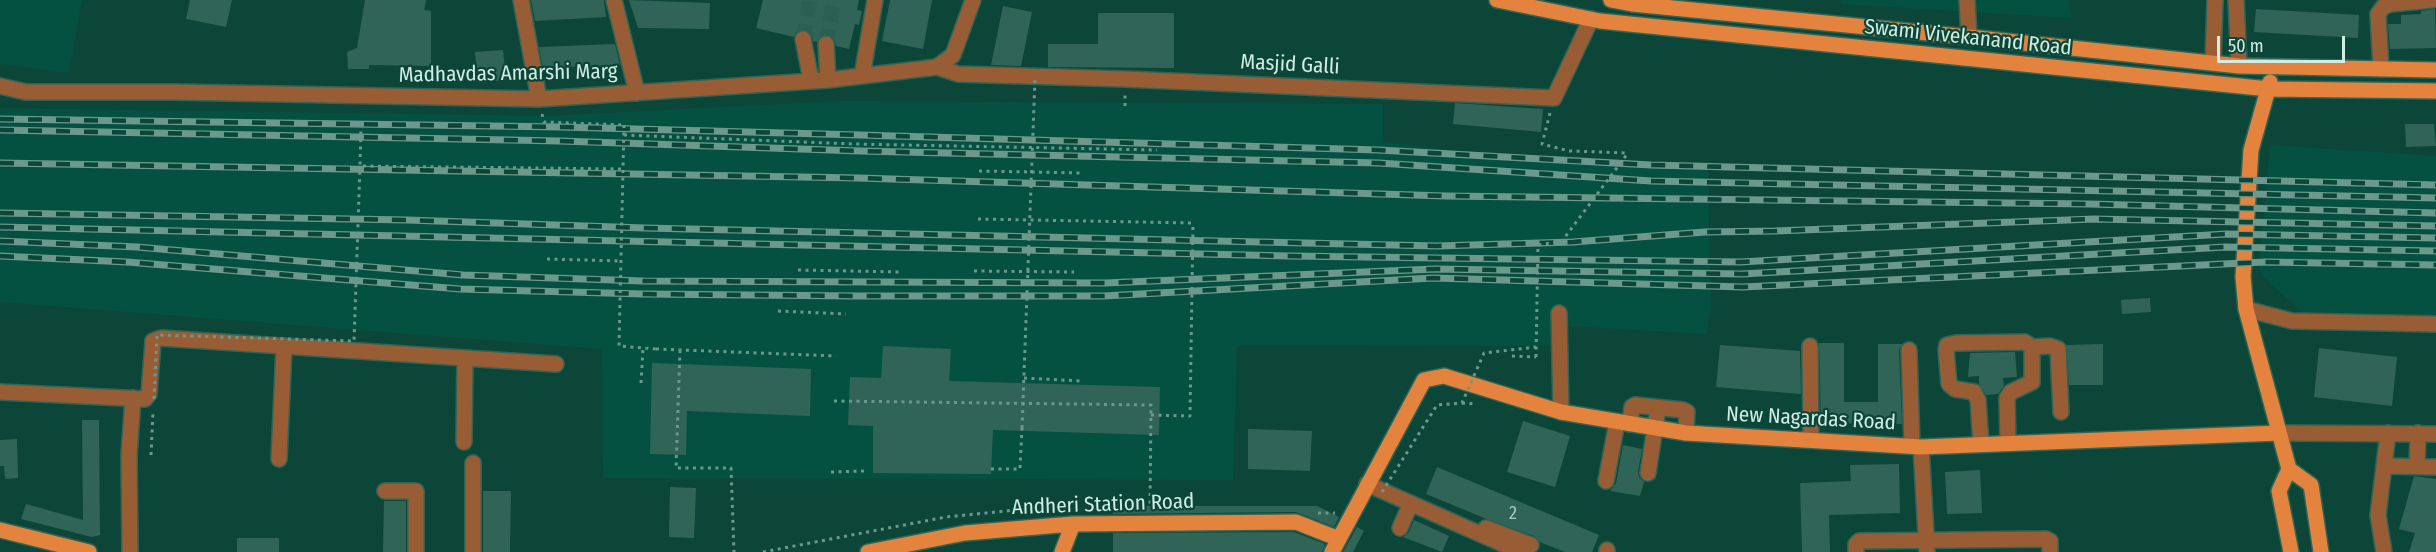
<!DOCTYPE html>
<style>
body{margin:0}
#map{position:relative;width:2436px;height:552px;overflow:hidden;background:#0c4638;font-family:"Fira Sans Condensed",sans-serif}
canvas{display:block}
.scale{position:absolute;left:2217px;top:36px;width:128px;height:27px;box-sizing:border-box;border:3px solid #d1ece3;border-top:0;padding-left:8px;font-size:18px;line-height:21px;white-space:nowrap;color:#d1ece3;-webkit-text-stroke:4px #0c4638;paint-order:stroke}
</style>
<div id="map">
<canvas width="2436" height="552"></canvas>
<div class="scale">50 m</div>
</div>
<script>
const ctx = document.querySelector('canvas').getContext('2d');
ctx.lineJoin = 'round';
function fillPath(path, color) { ctx.fillStyle = color; ctx.fill(path, 'evenodd'); }
const toPath = rows => new Path2D(rows.map(r => 'M' + r).join(''));
function trace(path, color, width, dash) { ctx.strokeStyle = color; ctx.lineWidth = width; ctx.lineCap = dash ? 'butt' : 'round'; ctx.setLineDash(dash || []); ctx.stroke(path); }
function write(font, color, halo, rows, align = 'center') {
  ctx.font = font + ' "Fira Sans Condensed",sans-serif'; ctx.lineWidth = 4.5; ctx.setLineDash([]); ctx.textBaseline = 'middle'; ctx.strokeStyle = halo; ctx.fillStyle = color; for (const [text, x, y, turn = 0] of rows) {
    ctx.save(); ctx.translate(x, y); ctx.rotate((+turn || 0) * Math.PI / 180); ctx.textAlign = isNaN(turn) ? turn : align; if (halo) ctx.strokeText(text, 0, 0); ctx.fillText(text, 0, 0); ctx.restore();
  }
}
fillPath(toPath([
 [0,0,82,0,69,73,0,64],
 [1841,0,2069,0,2072,18,1840,4],
 [841,101,1383,104,1383,142,1450,150,1708,169,1711,308,1706,334,1568,326,1567,346,1237,345,1233,480,603,478,602,349,0,302,0,108,547,116],
 [2270,145,2436,156,2436,315,2302,312,2263,277,2259,268]
]), '#055141');
fillPath(toPath([
 [190,0,232,0,226,27,186,19],
 [365,0,426,0,424,10,431,11,431,66,369,65,369,69,348,69,347,52,357,48],
 [531,0,604,0,606,17,535,21],
 [629,0,710,3,709,29,638,28],
 [763,0,859,0,857,10,862,11,859,25,855,24,849,49,836,46,834,39,830,35,821,36,817,42,813,41,811,33,806,30,797,31,794,37,756,28],
 [890,0,932,0,923,49,882,41],
 [1003,6,1032,12,1021,66,991,65],
 [2256,9,2359,15,2358,38,2254,32],
 [2435,9,2436,48,2390,49,2388,24,2401,24,2401,15,2421,14,2421,11],
 [1098,13,1174,13,1174,68,1048,67,1048,44,1098,44],
 [615,44,620,65,543,68,539,47],
 [503,50,506,80,478,83,475,52],
 [1455,103,1543,109,1541,132,1453,124],
 [2405,124,2434,124,2436,146,2406,147],
 [2150,298,2151,312,2122,314,2121,300],
 [1819,343,1844,343,1844,402,1878,402,1878,344,1902,344,1899,350,1902,424,1821,423],
 [2103,344,2103,385,2069,385,2066,345],
 [1720,345,1800,351,1801,394,1716,387],
 [883,346,951,349,949,381,1160,387,1159,435,993,430,991,474,873,473,873,426,848,425,850,377,881,378],
 [2319,348,2397,357,2392,406,2314,397],
 [2015,352,2017,377,2003,378,2004,386,1998,394,1986,395,1979,384,1979,376,1968,377,1970,353],
 [652,363,811,369,810,416,687,411,686,455,650,454],
 [82,420,99,420,100,535,92,537,21,519,26,504,83,520],
 [1523,421,1570,436,1555,487,1507,472],
 [1248,429,1312,431,1310,471,1248,469],
 [17,439,18,478,5,479,4,466,0,466,0,440],
 [1623,445,1642,449,1638,472,1639,477,1644,482,1640,496,1610,491,1616,483],
 [1899,464,1900,513,1829,515,1830,552,1802,552,1800,483,1851,481,1850,465],
 [1437,467,1599,535,1592,552,1565,552,1540,542,1534,536,1484,518,1426,494],
 [1980,470,1982,513,1947,514,1945,472],
 [2414,476,2436,479,2436,552,2409,552,2415,533,2399,529],
 [670,487,696,488,694,538,669,537],
 [483,491,511,491,510,552,483,552],
 [384,501,406,501,406,552,383,552],
 [1113,506,1317,506,1339,517,1334,527,1296,512,1113,514],
 [1414,520,1449,536,1442,552,1403,537,1409,532],
 [1357,527,1364,531,1353,552,1343,552],
 [1294,532,1325,544,1322,552,1113,552,1113,533],
 [237,538,279,538,279,552,237,552]
]), '#306456');
trace(toPath([
 [803,39,810,0],
 [826,44,834,0]
]), '#2a5f52', 15, [15, 8]);
const minor = toPath([
 [521,0,539,99],
 [614,0,637,93],
 [1967,0,1969,37],
 [2236,0,2239,66],
 [803,39,811,80],
 [826,44,828,80],
 [2213,63,2215,0],
 [937,67,958,74,1125,79,1554,98,1591,19],
 [2381,69,2378,14,2383,7,2390,4,2432,0],
 [862,76,875,0],
 [0,86,26,92,176,92,539,99,828,80,937,67,953,55,973,0],
 [2246,309,2292,321,2436,324],
 [1559,313,1561,412],
 [1810,346,1811,440],
 [2032,347,2050,346,2058,349,2061,412],
 [1909,350,1912,446],
 [0,392,145,399,149,394,153,341,161,338,556,364],
 [1630,424,1632,407,1635,405,1683,410,1687,412,1686,433],
 [2279,433,2436,434],
 [464,442,465,358],
 [1981,444,1978,400,1974,392,1955,389,1949,384,1946,350,1947,345,1956,343,2025,342,2032,347,2032,382,2011,392,2007,398,2008,443],
 [1921,447,1927,552],
 [279,459,284,346],
 [2385,466,2436,467],
 [2417,466,2418,433],
 [1648,473,1658,408],
 [1606,481,1617,422],
 [1367,484,1521,552],
 [385,491,416,491,416,552],
 [1400,528,1410,505],
 [1486,528,1531,545],
 [130,552,129,455,133,398],
 [473,552,473,463],
 [1607,552,1607,550],
 [1856,552,1856,544,1859,541,2046,539,2050,541,2050,552],
 [2384,552,2378,515,2388,433]
]);
const major = toPath([
 [1497,0,1600,21,2269,89,2436,91],
 [1611,0,1632,4,1969,37,2239,66,2436,70],
 [2270,82,2251,150,2243,277,2246,309,2289,469,2279,491,2291,552],
 [2289,469,2311,485,2321,552],
 [0,530,89,552],
 [868,552,965,533,1073,524,1296,522,1339,539],
 [1062,552,1073,524],
 [1332,552,1424,380,1444,376,1561,412,1686,433,1921,447,2279,433]
]);
trace(minor, '#2f6457', 18);
trace(major, '#2f6457', 18);
trace(toPath([
 [1125,106,1125,93],
 [1550,113,1542,144,1569,151,1628,153],
 [542,114,544,122,624,125],
 [624,135,854,144,1157,150],
 [979,171,1082,173],
 [978,219,1193,223],
 [547,259,621,261],
 [798,270,901,272],
 [974,271,1074,272],
 [778,311,846,314],
 [656,349,836,356],
 [680,350,676,468,731,468,734,552],
 [1512,356,1536,357],
 [1024,378,1081,381],
 [641,383,643,348],
 [834,401,1151,405,1150,507],
 [1462,403,1475,404],
 [151,455,153,412],
 [991,469,1020,469,1022,428],
 [831,472,864,471],
 [1318,513,1335,513],
 [763,552,946,517,1046,507]
]), '#6d988c', 3, [3, 4.5]);
trace(minor, '#995d35', 15);
trace(major, '#e3833e', 15);
const rail = toPath([
 [0,119,561,127,860,135,1378,150,1651,165,2436,185],
 [0,130,560,141,860,151,1379,163,1651,181,2436,198],
 [0,163,859,178,1446,196,2089,204,2436,213],
 [0,213,407,220,645,228,1437,246,1573,242,1705,232,1775,231,2094,219,2436,226],
 [0,227,1290,256,1740,262,2226,234,2436,238],
 [0,241,137,247,463,275,643,281,1105,283,1435,269,1742,274,2225,247,2436,251],
 [0,256,127,262,460,289,643,294,857,296,1104,296,1433,278,1743,287,2265,262,2436,265]
]);
trace(rail, '#6d988c', 7);
trace(rail, '#0c4638', 4.5, [14]);
trace(toPath([
 [361,124,360,166,623,169],
 [624,125,619,346,656,349],
 [1536,357,1538,245,1562,241,1628,153],
 [154,399,157,335,354,341,360,166],
 [1151,415,1190,416,1193,223],
 [1022,428,1035,78],
 [1382,492,1437,405,1462,403,1484,353,1536,347]
]), '#6d988c', 3, [3, 4.5]);
write('18px', '#a9cac0', null, [
 ["2",1513,514]
]);
write('21px', '#d1ece3', '#0c4638', [
 ["Swami Vivekanand Road",1968,38,6],
 ["Masjid Galli",1290,65,3],
 ["Madhavdas Amarshi Marg",508,74,-1],
 ["New Nagardas Road",1811,419,3],
 ["Andheri Station Road",1103,505,-2]
]);
</script>
